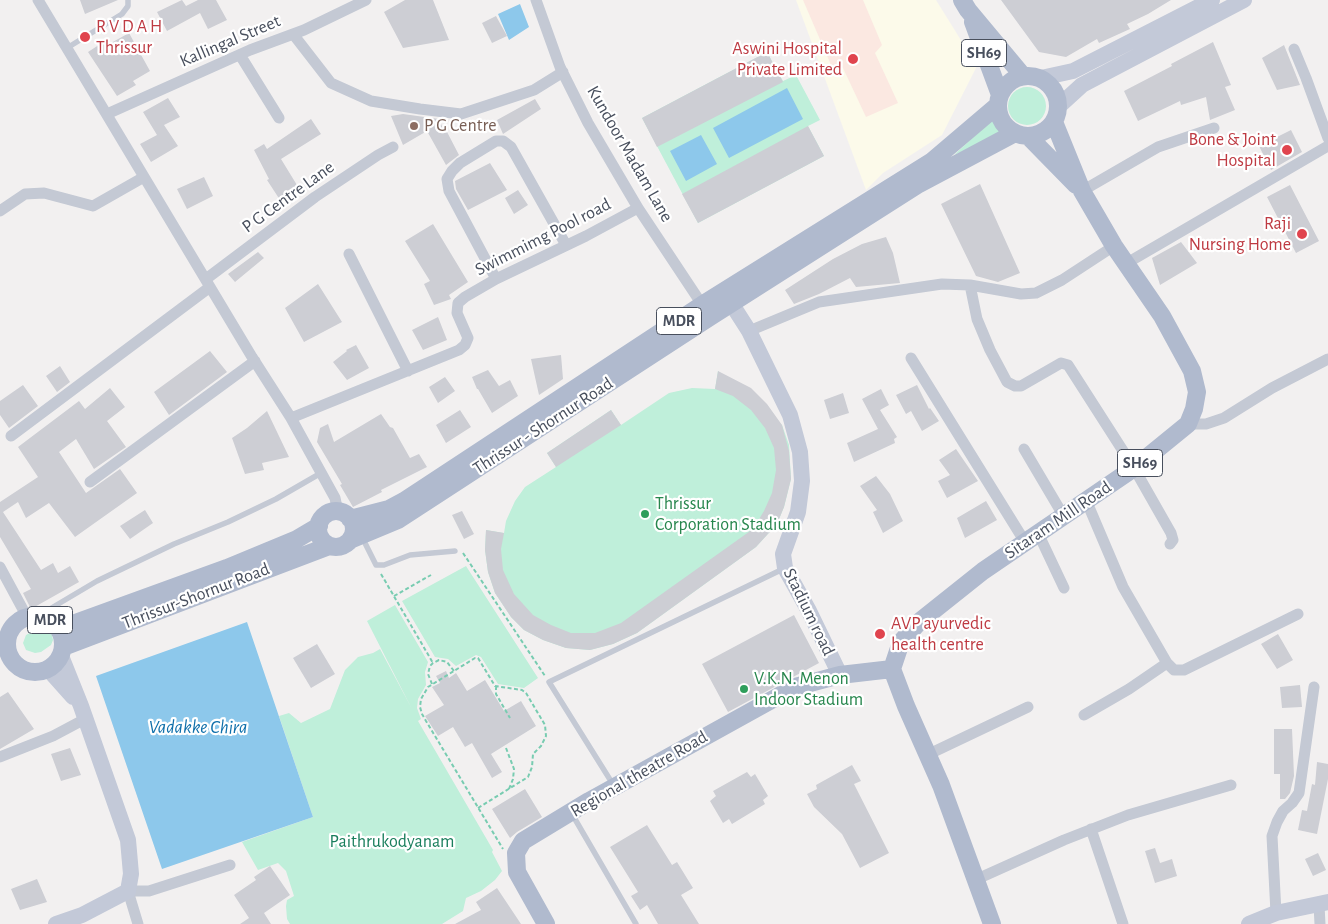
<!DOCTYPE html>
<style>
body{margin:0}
canvas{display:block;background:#f2f0f0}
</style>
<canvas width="1328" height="924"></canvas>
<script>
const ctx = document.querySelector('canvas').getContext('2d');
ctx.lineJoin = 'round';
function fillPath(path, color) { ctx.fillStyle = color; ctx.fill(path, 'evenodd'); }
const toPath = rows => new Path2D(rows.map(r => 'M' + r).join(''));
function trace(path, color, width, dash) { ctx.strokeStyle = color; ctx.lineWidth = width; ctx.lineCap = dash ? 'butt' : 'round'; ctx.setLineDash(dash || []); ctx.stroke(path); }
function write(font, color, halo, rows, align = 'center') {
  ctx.font = font + ' "Alegreya Sans",sans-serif'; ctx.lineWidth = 4.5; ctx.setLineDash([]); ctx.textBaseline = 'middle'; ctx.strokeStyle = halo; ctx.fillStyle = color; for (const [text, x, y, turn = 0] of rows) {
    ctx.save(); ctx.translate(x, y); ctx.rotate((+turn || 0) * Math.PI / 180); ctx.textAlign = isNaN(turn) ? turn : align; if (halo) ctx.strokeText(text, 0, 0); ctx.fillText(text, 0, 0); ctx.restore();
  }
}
fillPath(toPath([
 [796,0,936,0,977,66,942,135,883,173,866,190]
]), '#fcfaea');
fillPath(toPath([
 [803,0,863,0,882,45,875,53,898,103,866,117,843,68,831,65]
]), '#fbe8e1');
fillPath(toPath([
 [767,52,783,81,796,75,820,120,808,126,824,156,698,223,642,118],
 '1008 106a19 19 0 1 1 38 0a19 19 0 1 1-38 0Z',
 [993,119,1001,133,954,155],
 [718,371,782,425,789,445,791,479,784,507,777,524,756,547,637,633,613,644,590,650,566,648,543,640,524,630,511,617,495,593,488,572,485,550,486,530,504,533,506,521,515,501,525,487,556,467,547,453,611,410,621,425,669,393,692,388,715,389],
 [466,566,538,678,524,688,498,684,481,657,476,655,456,666,448,659,435,657,402,601],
 [395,605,428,662,425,672,426,685,418,699,417,708,421,719,418,721,493,850,492,852,502,871,495,880,481,891,466,898,463,911,442,924,290,924,287,919,286,906,287,900,294,896,286,871,278,863,258,870,242,842,313,817,279,716,289,713,301,723,330,709,345,670,358,657,373,653,380,649,412,709,367,621],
 [42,629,48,631,52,635,53,640,51,645,41,652,35,653,26,650,23,643,26,635,35,630]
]), '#bfefda');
fillPath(toPath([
 [520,4,529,27,509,40,498,14],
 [787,88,803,119,729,158,713,128],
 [701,135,717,164,686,181,670,151],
 [247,622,313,817,162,869,96,676]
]), '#8dc8eb');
fillPath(toPath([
 [80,0,118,0,85,14],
 [182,0,186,6,198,0,216,0,227,20,208,29,200,13,167,31,157,12],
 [405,0,433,0,449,40,403,48,384,12],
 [1001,0,1171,0,1148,14,1127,24,1130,29,1099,43,1097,39,1066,57,1039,52],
 [496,16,507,36,492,43,482,23],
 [129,33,150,71,133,81,136,85,117,96,88,52,108,39,111,43],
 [1213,42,1231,85,1225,87,1235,110,1210,120,1206,97,1181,105,1180,101,1138,121,1124,91,1172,66,1171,64],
 [1284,45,1300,85,1277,90,1262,58],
 [767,52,783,82,657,147,642,118],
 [168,98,180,117,164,125,178,146,151,162,140,144,157,135,143,112],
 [535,99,541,109,503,134,497,120],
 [403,114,439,119,444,131,446,130,459,155,446,165,427,131,403,145,391,116],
 [311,119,321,134,281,159,300,190,282,203,267,180,269,179,254,150,264,144,267,149],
 [808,126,824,156,698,223,682,194],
 [1291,130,1302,152,1271,170,1259,146],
 [490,163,507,190,468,210,456,189,455,181],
 [204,177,213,196,187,209,177,189],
 [980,184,1020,273,998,282,976,276,941,204],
 [1290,185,1319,241,1296,253,1267,197],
 [518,190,528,205,514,214,505,198],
 [433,224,468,282,449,295,451,299,434,305,424,284,430,281,405,241],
 [886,237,893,253,900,283,856,287,850,278,819,294,794,304,785,290,833,259,862,244],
 [1181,242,1197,263,1160,285,1152,258],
 [258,252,264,258,235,282,228,274],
 [318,284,342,322,304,342,285,308],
 [438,317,447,340,423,350,412,330],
 [356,345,369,368,347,380,333,362,347,351,346,350],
 [210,351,227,372,169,415,154,392],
 [561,355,563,379,539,395,531,359],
 [60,366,70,382,57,392,46,376],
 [488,370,499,386,510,380,518,396,492,413,478,389,477,389,472,377],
 [718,371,751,388,767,404,782,425,789,451,791,479,784,507,777,524,756,547,637,633,613,644,590,650,566,648,543,640,524,630,511,617,495,593,488,572,485,550,486,530,504,533,501,549,503,570,514,594,533,615,551,625,571,633,595,633,621,623,753,529,764,511,772,493,776,470,774,448,765,428,751,410,733,396,715,389],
 [445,377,455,391,438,403,429,387],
 [23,385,38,406,9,428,0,415,0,401],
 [917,385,929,409,930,408,939,421,922,431,911,411,906,414,896,395],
 [110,388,125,407,107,421,126,447,94,469,76,439,59,452,86,493,120,469,137,493,75,537,49,503,26,518,18,502,3,512,41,570,53,563,58,573,70,566,79,582,31,609,23,593,31,589,0,537,0,502,38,477,18,447,79,401,85,409],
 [881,389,889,405,880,410,897,437,894,439,895,443,854,462,847,443,878,429,862,399],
 [843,393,849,413,830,419,824,400],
 [460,410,471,427,446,443,436,425],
 [611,410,621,425,556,467,547,453],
 [267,411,289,457,262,463,264,470,245,474,232,438,247,428],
 [381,414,390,427,393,428,410,458,419,454,427,467,381,490,382,492,353,507,340,485,342,484,317,442,320,428,328,424,334,442],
 [956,449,978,481,947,498,938,481,950,475,939,460],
 [876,476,890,494,903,521,883,533,873,512,877,510,860,486],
 [986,501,997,520,965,538,957,518],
 [145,510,153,523,130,539,120,526],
 [462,511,474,534,464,539,452,515],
 [794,615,819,663,728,712,702,664],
 [1278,634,1293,660,1277,669,1261,644],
 [317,644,335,674,311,688,293,658],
 [446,671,449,678,456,673,467,691,485,680,504,711,521,701,536,726,491,754,502,772,492,778,472,743,465,747,453,727,438,736,425,716,444,705,432,687,440,683,436,676],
 [1300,685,1302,707,1282,708,1280,687],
 [8,692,34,729,0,749,0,697],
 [1274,729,1292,729,1294,776,1290,793,1285,799,1280,799,1280,774,1274,774],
 [70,748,81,775,61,781,51,754],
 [1317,762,1328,764,1328,779,1317,834,1298,830,1302,810,1307,811,1312,784,1315,785],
 [852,765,861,781,854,784,889,853,860,868,842,834,814,807,807,794,817,789,816,785],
 [747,772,751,777,755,774,768,796,763,800,765,804,732,824,729,819,723,823,710,801,716,796,713,791],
 [525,789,542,817,517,832,510,838,492,809],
 [647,825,672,865,677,862,693,888,681,895,699,924,658,924,647,905,640,910,631,896,638,892,610,847],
 [1155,848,1160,863,1172,859,1177,876,1155,883,1145,851],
 [1318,853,1326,870,1313,876,1305,859],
 [270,866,290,895,264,913,271,924,240,924,249,918,234,895,256,880,254,877],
 [37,879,47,902,20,910,11,889],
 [497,888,521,924,455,924,481,910,476,902]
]), '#cdced4');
trace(toPath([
 [463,553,545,676],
 [381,574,433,663],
 [394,596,431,575],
 [432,684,428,674,430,666,433,663,439,660,447,662,454,671],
 [496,686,496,694,510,718],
 [506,748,514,769,513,779,509,789],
 [478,808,528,777,532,767,533,754,541,746,546,736,545,725,526,693,522,690,495,686,478,658,475,658,428,687,421,699,420,707,422,714,426,721,503,849]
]), '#78ccb1', 2, [4, 2.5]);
trace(toPath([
 [67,48,122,14,128,6,128,0],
 [362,537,376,565,384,565,410,555,455,551],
 [38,616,97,581,174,544,228,522,276,499,321,473],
 [614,786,549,682,783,569],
 [572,814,636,924]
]), '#c4c9d4', 5.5);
trace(toPath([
 [38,0,252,357,291,418,335,498,338,512],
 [536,0,560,67,588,123,638,208,705,309],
 [293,34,331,83,371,101,420,109,461,114,534,90,563,72],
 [1294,49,1306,78,1328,138],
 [240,55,279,118],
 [107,114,250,50,304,30,366,0],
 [1082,191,1158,147,1214,128],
 [0,211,25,194,44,193,93,206,144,177],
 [1114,246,1062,280,1036,293,1021,294,970,285,977,319,990,350,1007,382,1015,386,1021,386,1061,363,1068,365,1134,468,1171,533,1173,540,1170,544],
 [349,254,408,371],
 [1127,263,1328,146],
 [206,279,315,197,378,155,393,147],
 [496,279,449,191,447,179,452,171,460,163,496,141,503,141,511,147,566,245],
 [749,331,819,302,942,284,970,285],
 [911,358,1025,542],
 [291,418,459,350,465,345,468,338,457,313,458,303,465,297,496,279,586,236,638,208],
 [1188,424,1206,424,1224,418,1272,388,1328,359],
 [11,436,210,287],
 [1024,449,1063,515],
 [90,482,255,361],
 [1086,500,1123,587,1167,663,1174,670,1184,670,1298,614],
 [1038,533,1064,588],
 [0,567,27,617],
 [1084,715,1129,689,1167,663],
 [927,755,1028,707],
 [0,757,53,736,85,719],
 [1091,829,1123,924],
 [975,880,1064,840,1128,815,1231,785],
 [1319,905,1320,924],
 [1276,913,1272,836,1277,822,1283,811,1292,803,1299,793,1314,687],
 [138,924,128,891,149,891,230,865]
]), '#c4c9d4', 11);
trace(toPath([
 [1041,78,1073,71,1212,0],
 [1059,106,1082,85,1244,0],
 [724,292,749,331,790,415,800,452,802,481,798,512,783,554,785,568,809,611,840,675],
 [48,669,73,697],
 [56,924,82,915,128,891,131,874,128,840,81,706,61,656],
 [1249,924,1276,913,1328,902]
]), '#c3c9d8', 16);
trace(toPath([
 [962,0,968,10,1023,76],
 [973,22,1000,95],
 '998 106a30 30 0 1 1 60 0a30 30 0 1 1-60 0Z',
 [1028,136,1076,185],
 '318 529a18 18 0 1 1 36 0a18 18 0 1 1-36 0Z',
 [350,519,389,509,404,501,702,305,931,162,998,105],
 [350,540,398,520,710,317,919,184,1015,133],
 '7 644a28 28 0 1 1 56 0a28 28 0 1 1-56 0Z',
 [59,629,227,568,297,539,319,526],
 [63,647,329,546],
 [546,924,517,872,516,853,523,841,589,801,795,687,840,675,892,669],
 [992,924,941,785,906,706,892,669,901,642,919,622,983,571,1134,468,1188,424,1194,409,1197,392,1192,371,1162,316,1114,246,1082,191,1054,122]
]), '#b0bace', 18);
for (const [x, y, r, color] of [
 [85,37,6,"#e0444e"],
 [853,59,6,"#e0444e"],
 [414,126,5,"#8d6e63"],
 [1287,150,6,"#e0444e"],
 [1302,234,6,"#e0444e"],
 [645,514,5,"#2e9e5b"],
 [880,634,6,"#e0444e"],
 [744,689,5,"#2e9e5b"]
]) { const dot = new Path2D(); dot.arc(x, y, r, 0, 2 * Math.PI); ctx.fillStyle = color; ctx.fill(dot); trace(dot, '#fff', 2); }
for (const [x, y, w] of [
 [984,53,45],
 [679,321,45],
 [1140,463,45],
 [50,620,45]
]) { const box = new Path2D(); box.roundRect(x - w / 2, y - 13.5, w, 27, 4); ctx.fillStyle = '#fff'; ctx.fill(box); trace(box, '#484f5d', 1); }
write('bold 16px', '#484f5d', null, [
 ["SH69",984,53],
 ["MDR",679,321],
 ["SH69",1140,463],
 ["MDR",50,620]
]);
write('18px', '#be3a42', '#fff', [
 ["R V D A H",96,27,"left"],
 ["Thrissur",96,48,"left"],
 ["Aswini Hospital",842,49],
 ["Private Limited",842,70],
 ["Bone & Joint",1276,140],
 ["Hospital",1276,161],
 ["Raji",1291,224],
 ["Nursing Home",1291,245],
 ["AVP ayurvedic",891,624,"left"],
 ["health centre",891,645,"left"]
], 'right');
write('18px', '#484f5d', '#fff', [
 ["Kallingal Street",230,41,-23],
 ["Kundoor Madam Lane",630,154,60],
 ["P G Centre Lane",288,197,-36],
 ["Swimmimg Pool road",543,237,-27],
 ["Thrissur - Shornur Road",543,426,-33],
 ["Sitaram Mill Road",1058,520,-34],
 ["Thrissur-Shornur Road",196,596,-21],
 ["Stadium road",809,612,64],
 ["Regional theatre Road",639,774,-30]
]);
write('18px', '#785e54', '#fff', [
 ["P G Centre",424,126]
], 'left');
write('18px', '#27864d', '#fff', [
 ["Thrissur",655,504],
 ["Corporation Stadium",655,525],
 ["V.K.N. Menon",754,679],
 ["Indoor Stadium",754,700]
], 'left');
write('18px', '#197e5c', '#fff', [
 ["Paithrukodyanam",392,842]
]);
write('italic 19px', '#0e6faa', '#fff', [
 ["Vadakke Chira",198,727]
]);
</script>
